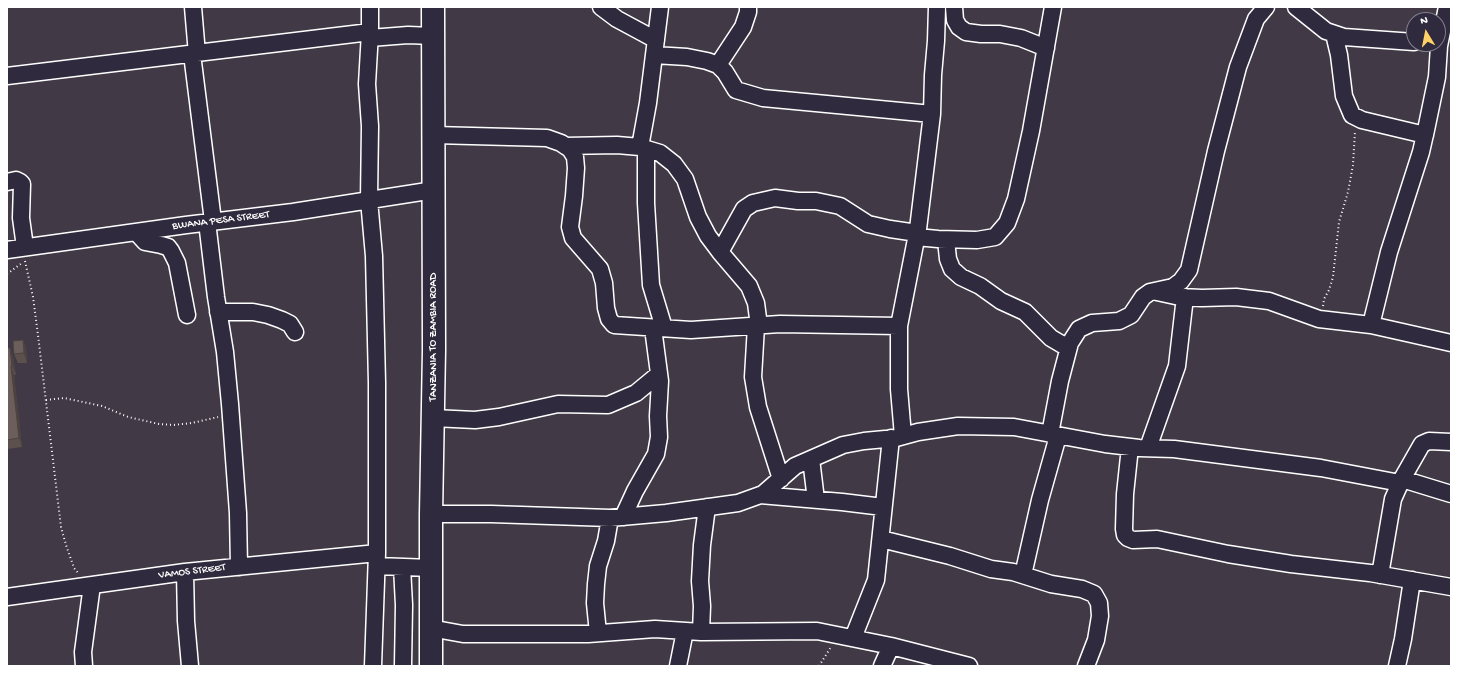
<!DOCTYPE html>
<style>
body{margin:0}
#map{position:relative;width:1458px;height:673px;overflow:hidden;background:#413a46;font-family:"Gochi Hand",sans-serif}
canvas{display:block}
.frame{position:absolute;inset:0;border:8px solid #fff;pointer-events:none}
.north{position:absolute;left:1406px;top:12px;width:40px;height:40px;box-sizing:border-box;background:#2f2a3d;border:1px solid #827f8b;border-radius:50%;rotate:350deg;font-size:11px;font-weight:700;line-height:16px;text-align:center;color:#fff}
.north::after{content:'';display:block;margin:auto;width:14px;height:18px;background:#ffd166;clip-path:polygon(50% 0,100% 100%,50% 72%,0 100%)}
</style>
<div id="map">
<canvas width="1458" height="673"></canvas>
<div class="frame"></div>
<div class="north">N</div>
</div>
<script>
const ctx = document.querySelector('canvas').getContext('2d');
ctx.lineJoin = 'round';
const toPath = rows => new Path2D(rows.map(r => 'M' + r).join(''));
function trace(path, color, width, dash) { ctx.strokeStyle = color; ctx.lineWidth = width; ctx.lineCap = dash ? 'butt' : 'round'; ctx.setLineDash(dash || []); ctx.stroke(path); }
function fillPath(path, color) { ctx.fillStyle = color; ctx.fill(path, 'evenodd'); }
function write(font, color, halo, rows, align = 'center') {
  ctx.font = font + ' "Gochi Hand",sans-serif'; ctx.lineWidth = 4; ctx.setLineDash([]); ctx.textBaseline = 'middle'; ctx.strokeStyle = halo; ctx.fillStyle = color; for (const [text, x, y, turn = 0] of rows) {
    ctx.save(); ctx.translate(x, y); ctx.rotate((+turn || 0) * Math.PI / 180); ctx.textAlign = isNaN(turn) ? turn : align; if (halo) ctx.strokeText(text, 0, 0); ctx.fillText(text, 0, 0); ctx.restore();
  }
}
const minor = toPath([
 [193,7,197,54],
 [370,7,370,32,367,84,370,126,369,200,374,256,377,383,377,553,373,666],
 [601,7,617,19,656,40],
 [954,7,955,20,959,27,966,32,981,34,1000,34,1021,38,1046,48],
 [1296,7,1326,31,1344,37,1414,42],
 [1334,34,1339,55,1344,96,1352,115,1362,120,1425,135],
 [370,38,408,35,433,36],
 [192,54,213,221],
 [654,55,687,57,707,61,718,65,725,72,736,90,763,98,932,114],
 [718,65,743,27,748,12,748,7],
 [7,76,370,32],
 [434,135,547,138,561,143,570,149,575,157,576,168,574,196,570,227,573,238,600,269,604,283,606,308,609,319,614,325,691,330,780,324,899,326],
 [565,146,617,145,640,147,660,153,674,164,685,179,698,217,708,236,720,252,749,286,756,303,759,326],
 [640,147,648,103,660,7],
 [646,149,646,203,651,285,664,328],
 [7,182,16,180,20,182,22,184,21,218,25,247],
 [207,222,216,297,225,352,230,404,238,513,239,567],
 [136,232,145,242,161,245,168,247,171,251,177,263,187,315],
 [916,237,938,239,977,240,995,237,1007,223,1016,199,1031,131,1053,7],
 [946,240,948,259,952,269,961,277,980,286,1001,301,1025,312,1051,338,1068,348],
 [7,250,186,225,293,212,434,190],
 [720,252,744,209,753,203,775,198,798,201,816,201,840,206,868,224,890,229,917,233],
 [1157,292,1180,297,1202,298,1236,297,1269,301,1319,319,1371,325,1451,343],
 [218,312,253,312,268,315,282,320,290,324,295,332],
 [1371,325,1389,252,1421,152,1426,130,1437,77,1439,46,1447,7],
 [756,326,753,377,758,407,781,479],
 [433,418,475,420,499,417,558,404,608,405,636,393,659,374],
 [1050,434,1060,381,1070,343,1079,329,1092,323,1119,321,1131,315,1143,297,1150,292,1173,287,1181,281,1189,270,1216,151,1238,67,1256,19,1266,7],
 [903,436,899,389,899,326,918,229,932,114,933,75,936,41,937,7],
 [1130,447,1125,494,1124,529,1125,535,1128,538,1133,540,1157,539,1228,554,1291,564,1370,573,1451,587],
 [1148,448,1177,366,1185,297],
 [811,459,816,500],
 [1402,479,1451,494],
 [760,495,842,502,883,507],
 [431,514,491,514,610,518,666,513,738,503,763,494,795,466,843,445,864,441,896,438,918,432,958,426,1014,427,1105,444,1139,448,1174,449,1321,468,1400,483],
 [623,517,635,491,656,454,659,437,658,416,660,381,653,328],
 [881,539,950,556,991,569,1013,572,1051,584,1082,589,1094,594,1099,603,1100,616,1096,640,1086,666],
 [377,566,431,568],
 [402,567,404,605,403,666],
 [185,572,186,621,190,666],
 [1023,575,1040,500,1058,436],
 [1380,575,1393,499,1402,479,1422,444,1429,441,1451,442],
 [7,597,185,572,377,553],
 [430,628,463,634,588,634,655,629,701,632,817,631,891,646,969,666],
 [701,632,702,606,700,581,702,545,707,507],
 [598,633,595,603,596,584,598,566,606,541,610,518],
 [853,638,876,580,891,438],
 [84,666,83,652,92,585],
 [678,666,685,631],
 [882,666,891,646],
 [1397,666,1403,639,1412,580]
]);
const highway = toPath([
 [431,666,431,514,434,350,433,7]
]);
trace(minor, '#fff', 19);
trace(highway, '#fff', 25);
trace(toPath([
 [25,261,33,297,38,335,61,527,66,545,74,568,79,574],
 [7,274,22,263],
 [1323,306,1324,299,1329,290,1333,277,1339,222,1348,192,1353,165,1355,131],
 [46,400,64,398,102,406,128,417,159,424,173,425,192,423,218,417],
 [819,666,831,647]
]), '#fff', 2, [1, 3]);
trace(minor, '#2f2a3d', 16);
trace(highway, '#2f2a3d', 22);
fillPath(toPath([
 [23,340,26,349,27,363,18,363,14,354],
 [7,348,13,357,16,375,14,375,22,447,7,449]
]), '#5d514d');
fillPath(toPath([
 [23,340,26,349,27,363,24,353],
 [10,348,13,357,16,375,12,366],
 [11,366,14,375,22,447,19,438]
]), '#4c423f');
const building = toPath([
 [23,340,24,353,14,354,13,341,23,340],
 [7,348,10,348,12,366,11,366,19,438,7,440,7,348]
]);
fillPath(building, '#6c5e5a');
trace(building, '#4c423f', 1);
write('11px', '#fff', '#2f2a3d', [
 ["BWANA PESA STREET",221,221,-7],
 ["TANZANIA TO ZAMBIA ROAD",434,337,-90],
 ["VAMOS STREET",192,572,-7]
]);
</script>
